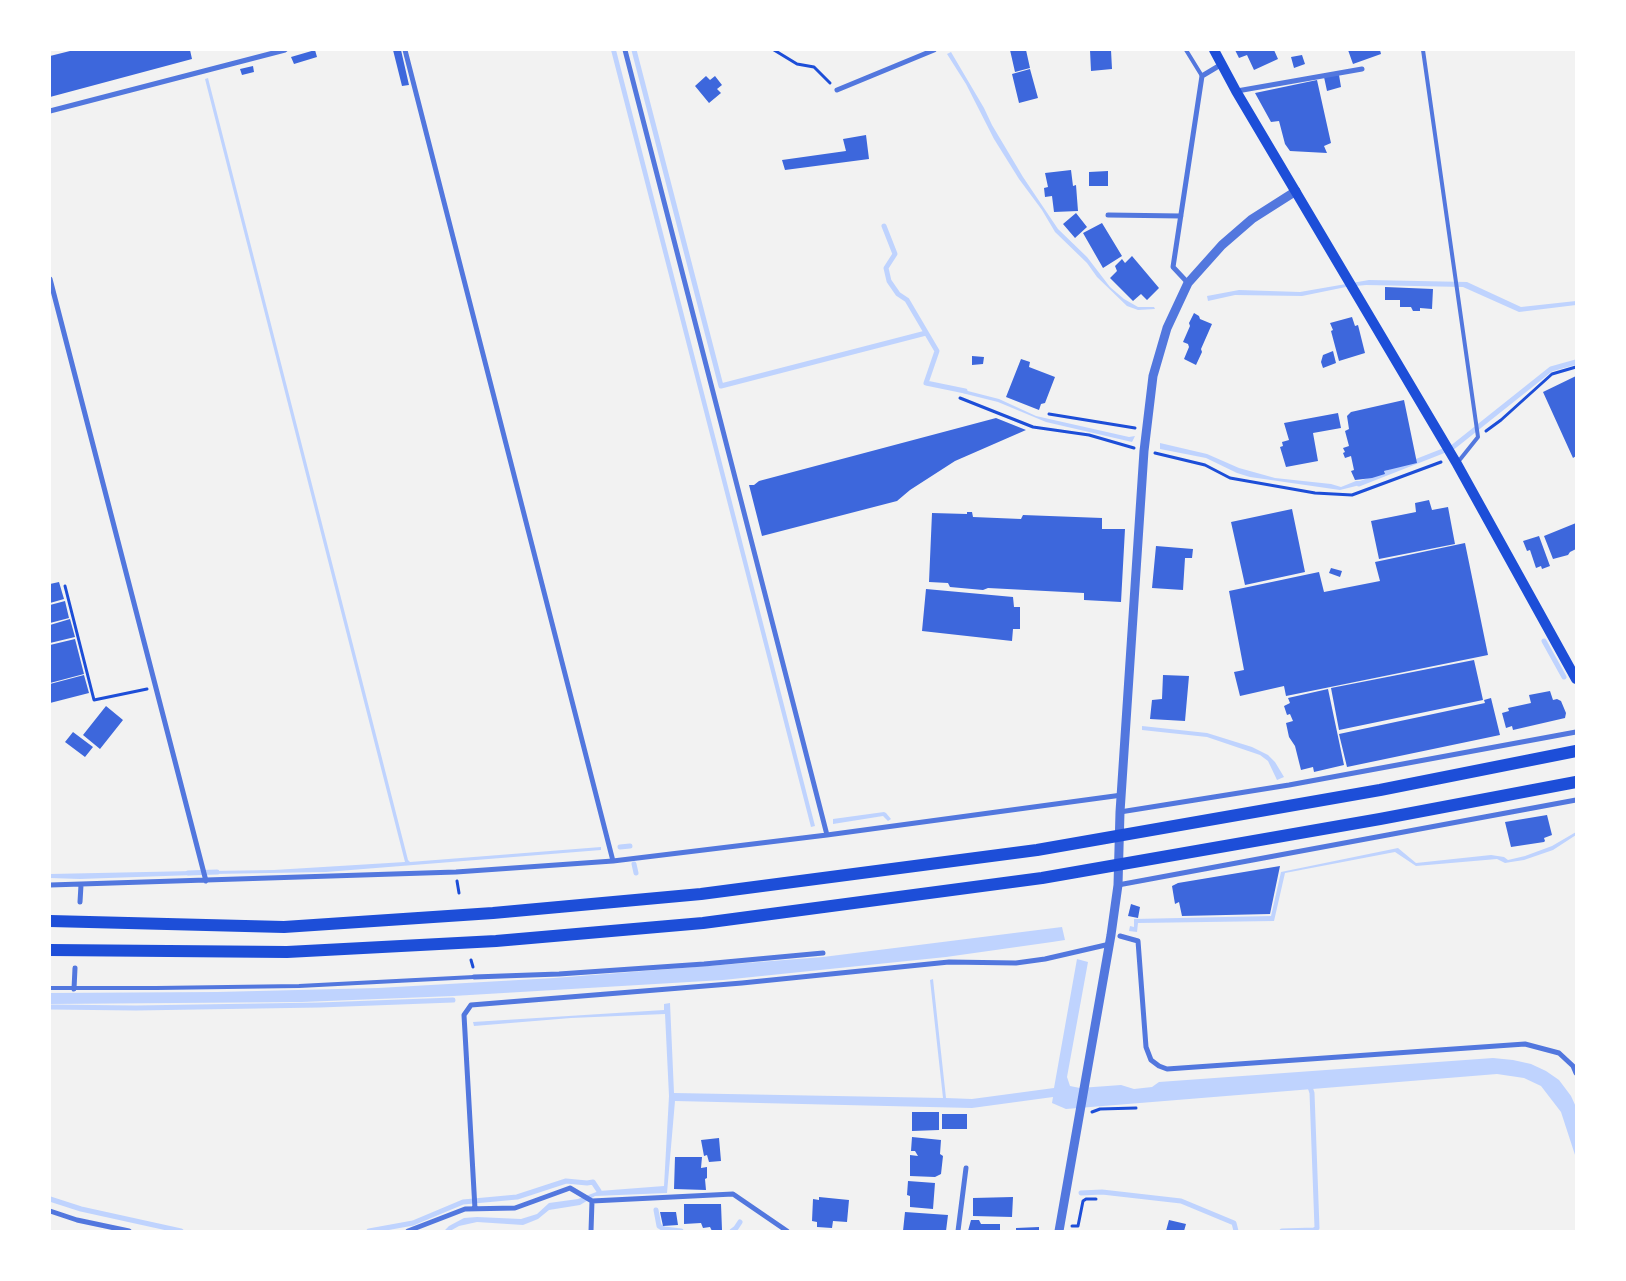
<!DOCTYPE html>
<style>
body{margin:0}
#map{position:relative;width:1626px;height:1281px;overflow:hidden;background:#f2f2f2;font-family:Figtree,sans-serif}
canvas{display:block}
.frame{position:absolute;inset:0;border:51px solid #fff;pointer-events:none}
</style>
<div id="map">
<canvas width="1626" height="1281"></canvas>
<div class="frame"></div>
</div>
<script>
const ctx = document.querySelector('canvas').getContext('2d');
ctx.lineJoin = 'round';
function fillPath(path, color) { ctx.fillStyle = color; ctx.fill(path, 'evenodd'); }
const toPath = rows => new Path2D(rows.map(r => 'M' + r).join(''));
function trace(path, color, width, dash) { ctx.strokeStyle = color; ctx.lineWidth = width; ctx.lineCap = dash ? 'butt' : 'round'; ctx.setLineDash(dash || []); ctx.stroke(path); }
fillPath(toPath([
 [611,50,616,50,815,826,811,827],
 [951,52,984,108,992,125,1023,177,1058,229,1087,257,1110,287,1124,299,1138,307,1154,307,1155,309,1138,310,1127,306,1097,277,1087,263,1055,232,1042,210,1019,179,994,139,966,84,947,54],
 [208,78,408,860,410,862,601,847,601,850,326,872,213,874,212,871,274,870,405,862,205,79],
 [1369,280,1467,282,1521,307,1576,301,1576,305,1519,312,1463,287,1366,285,1346,287,1302,296,1235,295,1208,301,1207,296,1239,290,1300,292],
 [960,389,999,399,1036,416,1129,437,1135,436,1132,442,1046,422,998,402,966,394,960,392,958,390],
 [1160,443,1207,454,1239,468,1275,478,1331,484,1341,487,1356,481,1363,481,1364,484,1340,490,1250,477,1237,473,1206,458,1160,449],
 [1142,726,1207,733,1252,747,1268,755,1275,762,1284,777,1277,780,1268,761,1260,755,1207,737,1142,730],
 [884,812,886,813,891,819,888,821,883,816,833,824,833,819],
 [1576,832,1576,835,1553,850,1524,860,1511,862,1505,863,1497,859,1416,866,1395,852,1285,873,1274,921,1138,923,1137,932,1129,931,1130,926,1134,927,1134,919,1271,916,1281,872,1398,848,1416,863,1491,855,1504,857,1508,860,1525,856,1552,846],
 [194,871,194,875,80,879,50,878,50,874],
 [1062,927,1065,940,1052,942,946,957,723,980,453,996,302,1002,50,1004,50,993,217,992,378,988,554,978,823,957],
 [1077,959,1088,962,1067,1077,1070,1086,1080,1088,1121,1085,1134,1089,1152,1087,1159,1082,1493,1058,1513,1060,1531,1064,1546,1071,1559,1080,1571,1096,1576,1107,1576,1158,1561,1112,1541,1086,1524,1078,1497,1074,1066,1109,1052,1103,1053,1097,972,1108,675,1101,667,1193,595,1196,580,1205,549,1210,538,1219,523,1225,477,1222,459,1226,450,1231,444,1231,449,1226,464,1218,477,1217,521,1219,537,1214,549,1203,578,1199,599,1191,664,1186,669,1096,665,1014,571,1018,474,1026,473,1022,664,1010,664,1004,670,1003,674,1093,943,1098,930,980,933,979,946,1098,972,1099,1054,1088]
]), '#bfd3fe');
trace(toPath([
 [634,50,721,386,926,333],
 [884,226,895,254,886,268,889,281,898,294,907,300,937,351,926,383,965,391],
 [1359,484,1453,447,1551,369,1576,362],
 [1544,641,1564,677],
 [620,847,630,846],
 [634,864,636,873],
 [188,873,217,872],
 [50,1007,136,1008,320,1005,453,1000],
 [1081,1193,1102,1192,1181,1201,1234,1223,1236,1231],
 [50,1199,81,1209,181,1231],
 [656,1210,659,1226,664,1229,681,1231],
 [369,1231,413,1223,463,1202,517,1197,566,1181,587,1183,593,1182,599,1191],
 [732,1231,736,1228,740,1222],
 [1282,1231,1314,1230,1317,1228,1312,1093,1309,1084]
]), '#bfd3fe', 5);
fillPath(toPath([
 [74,50,190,50,192,59,50,97,50,56],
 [315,50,317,57,294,64,291,57],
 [393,50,401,50,409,85,402,86],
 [1010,50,1026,50,1030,68,1015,72],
 [1090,50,1111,50,1112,69,1091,71],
 [1235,50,1274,50,1278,59,1254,70,1247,55,1239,58],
 [1348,50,1380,50,1381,54,1353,64],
 [1302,55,1305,64,1294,68,1291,57],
 [253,66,254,72,242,75,240,69],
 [1030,69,1038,98,1019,103,1012,74],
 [1339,75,1341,87,1327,91,1324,77],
 [706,76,710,80,715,76,722,85,717,89,721,93,709,103,695,86],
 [1317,80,1331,143,1324,146,1327,153,1290,151,1285,144,1279,121,1271,122,1255,93],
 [866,135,869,159,785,170,782,160,846,151,843,139],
 [1071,170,1073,186,1076,185,1078,211,1054,212,1052,196,1045,197,1044,188,1048,187,1045,173],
 [1108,171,1108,186,1089,186,1089,172],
 [1076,213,1087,227,1075,238,1063,224],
 [1102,223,1122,256,1103,268,1083,233],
 [1132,256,1159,288,1147,300,1141,294,1133,301,1110,278,1117,271,1115,266,1122,259,1125,263],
 [1385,287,1433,289,1432,309,1420,308,1420,311,1413,311,1411,307,1400,307,1400,300,1385,300],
 [1194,313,1199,316,1200,319,1212,324,1201,349,1202,352,1196,365,1184,359,1189,347,1188,344,1183,342,1190,326,1189,323],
 [1352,317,1355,326,1358,325,1365,353,1339,361,1331,331,1333,330,1330,323],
 [1333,351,1336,363,1323,368,1321,362,1323,355],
 [972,356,984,357,983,364,972,365],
 [1021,359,1030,362,1029,367,1055,377,1045,403,1041,404,1039,410,1006,397],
 [1576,376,1576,456,1573,458,1543,392],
 [1404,400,1417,463,1384,471,1385,474,1372,478,1355,480,1351,471,1354,470,1351,456,1345,458,1343,453,1345,452,1343,448,1349,446,1345,431,1349,429,1347,416,1351,412],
 [1338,413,1341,428,1313,433,1318,461,1286,467,1280,447,1283,446,1282,442,1289,440,1284,423],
 [996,418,1026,430,955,461,910,490,897,501,762,536,749,485,754,485,759,481],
 [1429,500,1432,510,1448,507,1455,544,1379,559,1371,521,1416,512,1415,503],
 [1292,509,1305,572,1245,585,1231,522],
 [967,512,972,512,973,517,1021,519,1023,515,1102,518,1102,529,1125,529,1121,602,1084,600,1084,593,988,588,983,590,950,587,948,583,929,582,932,513,967,514],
 [1576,523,1576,549,1570,552,1568,555,1553,559,1544,536],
 [1539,536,1550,566,1542,569,1541,566,1536,568,1530,550,1527,551,1523,541],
 [1465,543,1488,655,1286,696,1284,686,1240,696,1234,672,1244,670,1229,591,1319,572,1324,592,1380,581,1375,562],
 [1156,546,1193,549,1192,558,1185,558,1183,590,1152,588],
 [1331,568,1342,571,1340,577,1329,573],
 [59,582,64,599,50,603,50,584],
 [926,589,1013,597,1014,607,1020,607,1020,629,1013,629,1012,641,922,631],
 [65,601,69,618,50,623,50,605],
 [70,619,75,637,50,643,50,625],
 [75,639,84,674,50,683,50,645],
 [1474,660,1483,700,1339,730,1331,688],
 [84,675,89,693,50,703,50,684],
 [1163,675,1189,676,1185,721,1150,719,1152,700,1162,699],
 [1328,689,1344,765,1314,772,1313,767,1301,770,1295,746,1289,737,1286,723,1293,721,1290,714,1287,715,1284,706,1290,703,1288,698],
 [1550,691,1553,700,1557,699,1561,701,1566,713,1565,718,1513,730,1512,726,1506,728,1502,713,1509,711,1508,708,1531,703,1529,695],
 [1491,698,1500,735,1347,767,1339,734,1485,703,1484,700],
 [106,706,123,720,100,749,83,735],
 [73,732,93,747,85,757,65,742],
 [1547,815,1552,835,1544,838,1545,841,1544,842,1511,847,1505,822],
 [1280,866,1270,914,1182,916,1179,902,1175,904,1172,886,1178,883],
 [1131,904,1140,907,1138,918,1128,916],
 [912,1112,939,1112,939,1130,912,1131],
 [942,1114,967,1114,967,1129,942,1129],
 [912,1137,941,1140,940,1154,943,1156,941,1174,935,1177,910,1176,910,1155,918,1156,915,1151,911,1151],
 [719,1138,721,1161,709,1162,707,1155,704,1156,701,1140],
 [675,1157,702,1157,701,1168,707,1167,707,1178,705,1179,706,1190,674,1189],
 [908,1181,935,1183,933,1209,910,1207,910,1196,907,1195],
 [819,1197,849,1200,847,1222,833,1221,832,1228,817,1227,817,1222,812,1221,813,1199,819,1200],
 [1013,1197,1012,1217,973,1216,973,1198],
 [684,1204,721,1204,722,1230,712,1231,710,1227,703,1228,701,1223,684,1224],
 [660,1212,676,1212,678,1225,663,1226],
 [905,1212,948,1215,946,1231,903,1231],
 [971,1220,979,1220,981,1224,1000,1224,1000,1231,968,1231],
 [1169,1220,1186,1224,1184,1231,1166,1231],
 [1039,1227,1039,1231,1016,1231,1016,1228]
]), '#3d67dc');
trace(toPath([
 [774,50,797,64,814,67,830,83],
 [960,398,1033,427,1089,435,1134,448],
 [1049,414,1135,428],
 [1486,431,1501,420,1552,374,1576,367],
 [1155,453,1205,465,1230,478,1315,493,1352,495,1441,462],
 [65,586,94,700,147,689],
 [457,881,459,893],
 [471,960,473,967],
 [1092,1112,1100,1109,1136,1108],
 [1072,1226,1078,1226,1083,1201,1086,1199,1096,1199]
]), '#1d4ed8', 3);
trace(toPath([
 [1186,50,1202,76],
 [1423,50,1478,437,1458,462],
 [50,988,156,988,299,986,474,977]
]), '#5277de', 4);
trace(toPath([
 [405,50,613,861],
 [625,50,827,835],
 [837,90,934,50],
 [1237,91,1362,69],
 [50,111,285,50],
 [1108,215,1181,216],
 [50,279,206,881],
 [1188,283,1173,267,1202,76,1222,64],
 [1120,812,1289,785,1576,732],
 [50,885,456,872,613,861,827,835,1122,795],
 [1118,885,1576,800],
 [80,902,81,885],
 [1120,936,1138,941,1146,1047,1151,1060,1159,1066,1167,1069,1525,1044,1559,1053,1573,1066,1576,1073],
 [474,977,559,974,704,964,823,953],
 [74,989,75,968],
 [475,1209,464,1015,471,1005,742,983,949,962,1016,963,1045,959,1110,944],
 [50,1211,77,1220,129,1231],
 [408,1231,465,1209,515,1208,570,1188,592,1201,733,1194,787,1231],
 [591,1231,592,1201],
 [958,1231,966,1168]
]), '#5277de', 5);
trace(toPath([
 [1059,1231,1111,935,1118,885,1120,812,1144,451,1153,376,1167,328,1188,283,1222,245,1252,219,1296,191]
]), '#5277de', 9);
trace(toPath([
 [1214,50,1236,91,1457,464,1576,679]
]), '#1d4ed8', 10);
trace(toPath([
 [50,921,284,927,493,913,701,894,1037,850,1380,790,1576,751],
 [50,950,287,952,496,941,703,923,1042,878,1380,819,1576,782]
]), '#1d4ed8', 12);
</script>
